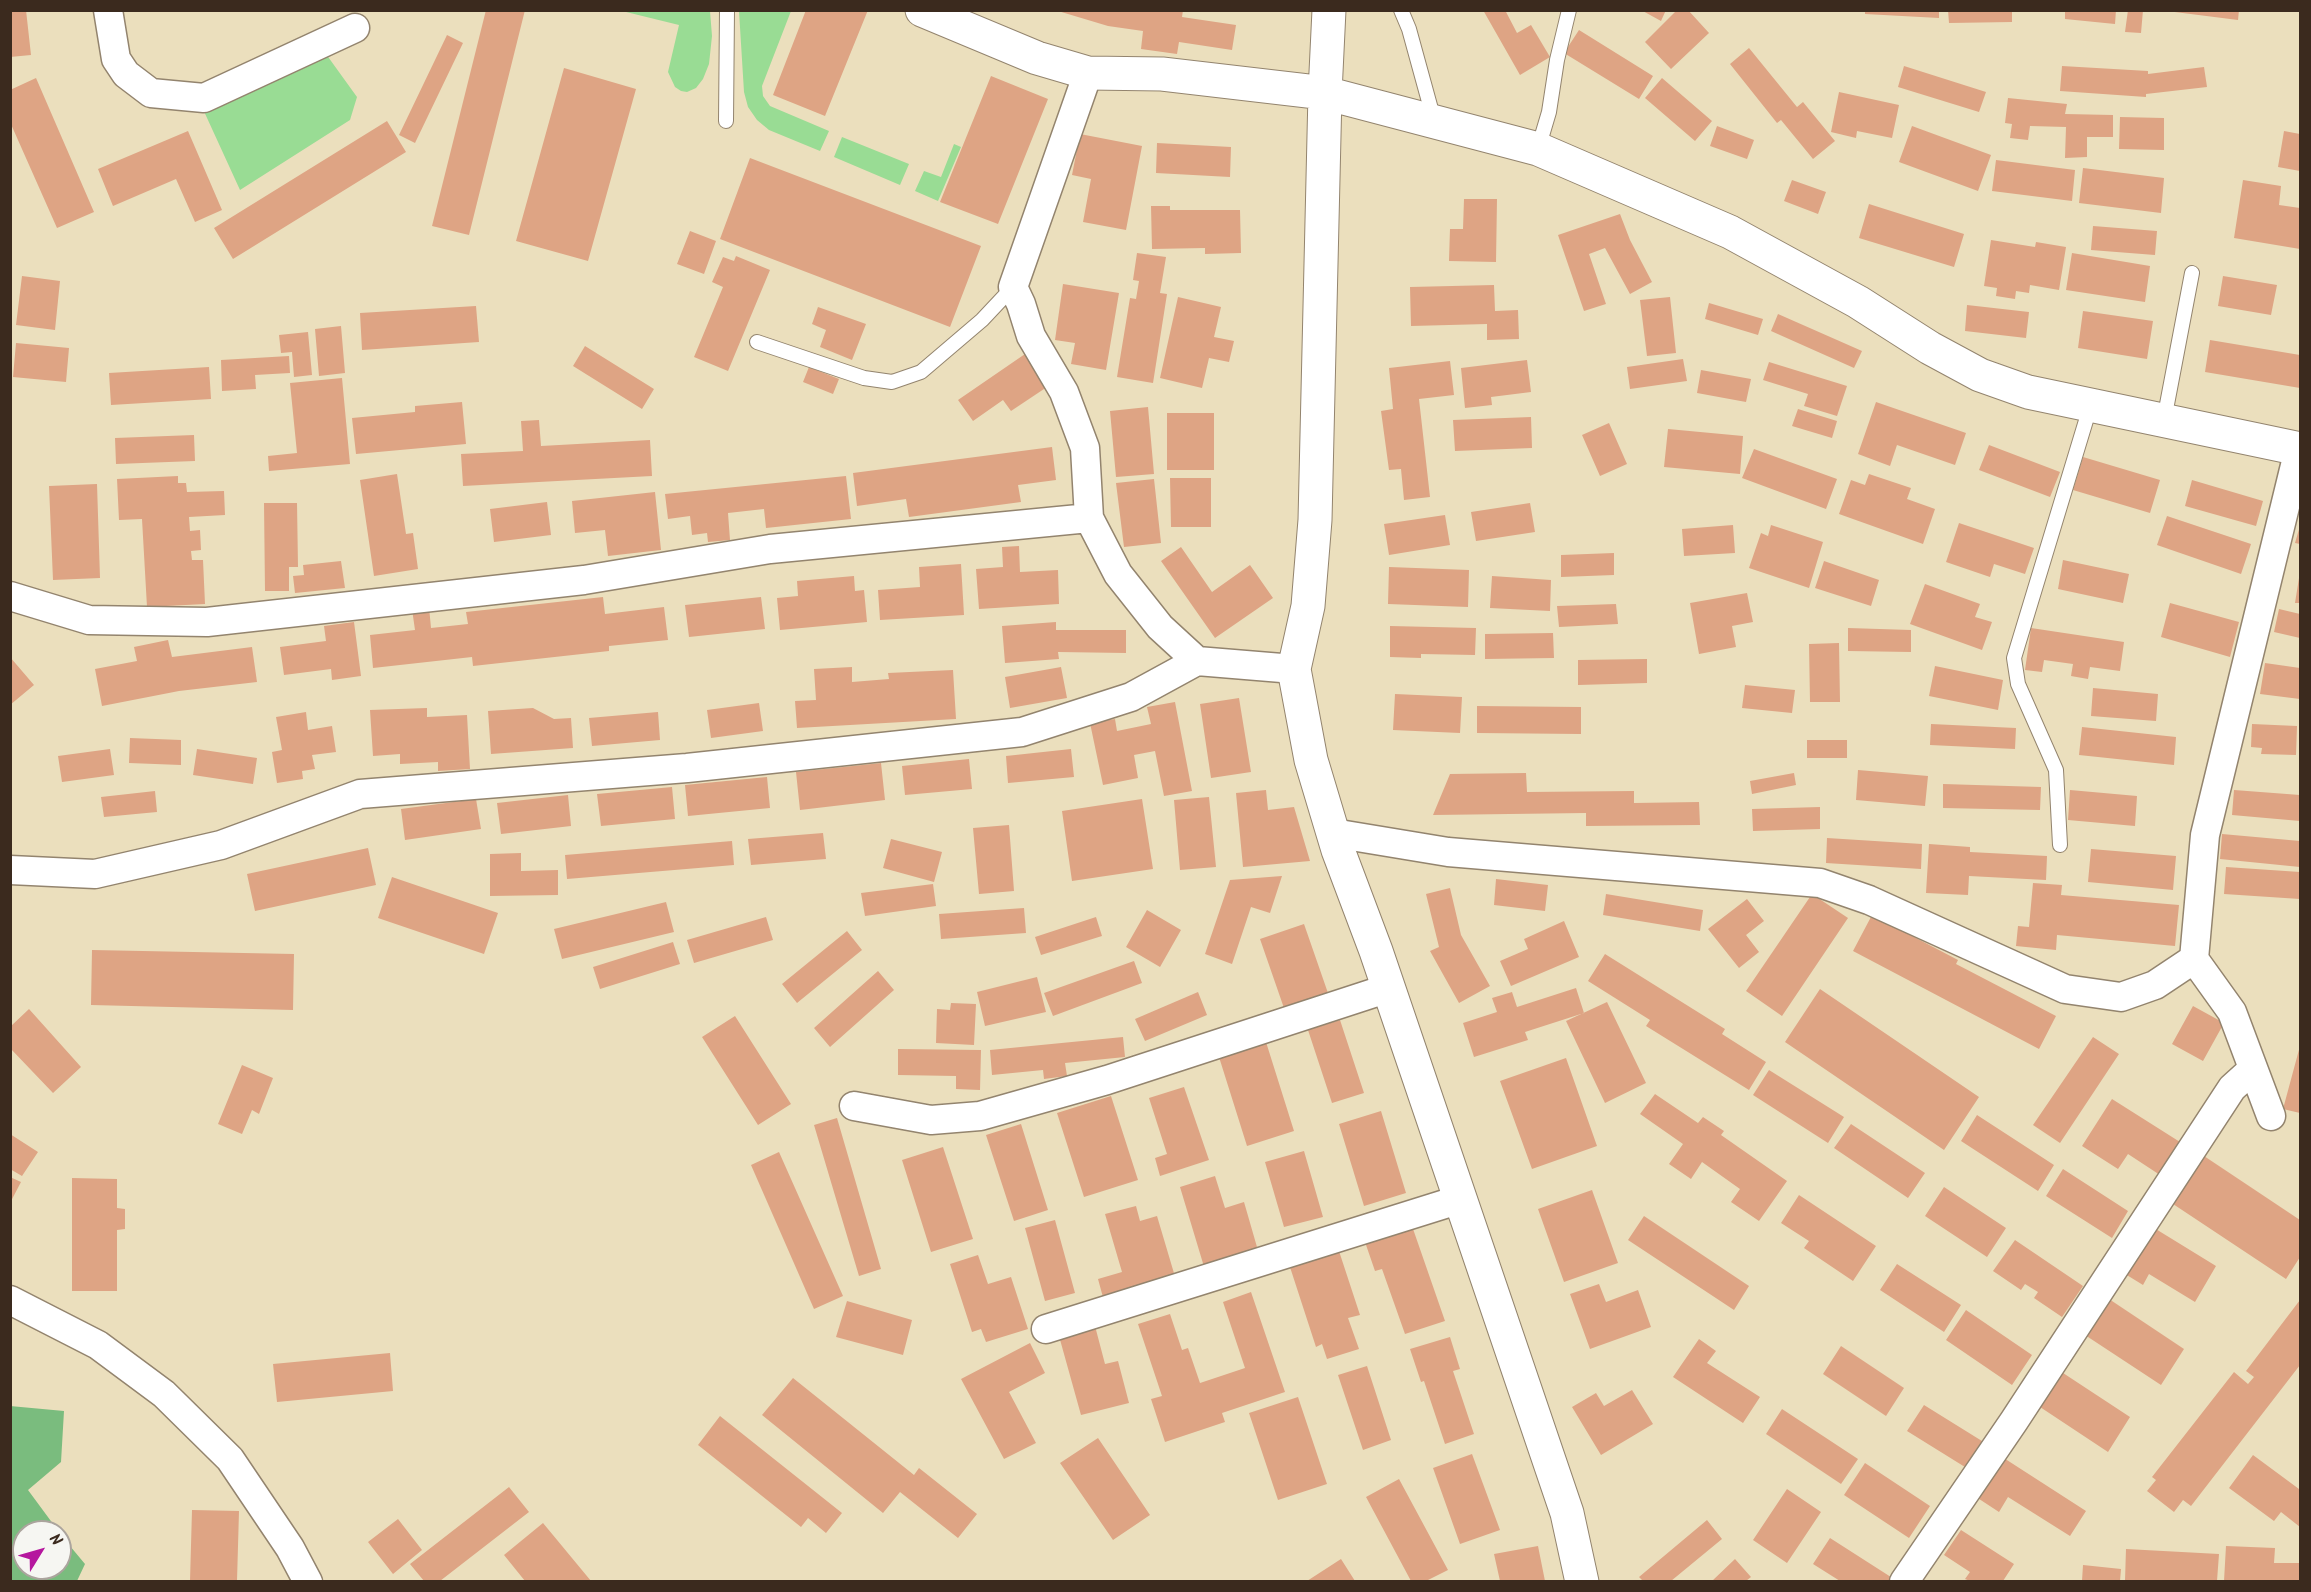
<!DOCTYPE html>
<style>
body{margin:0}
#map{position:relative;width:2311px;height:1592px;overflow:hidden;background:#ebdfbd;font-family:Kalam,sans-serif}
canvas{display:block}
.frame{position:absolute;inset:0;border:12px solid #3b2a1e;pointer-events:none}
.north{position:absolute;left:12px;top:1520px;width:60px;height:60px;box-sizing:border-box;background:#f6f6f2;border:2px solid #aba49d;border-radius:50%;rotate:53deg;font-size:16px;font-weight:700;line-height:24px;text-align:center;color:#3b2a1e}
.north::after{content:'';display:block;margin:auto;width:21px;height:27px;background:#b5179e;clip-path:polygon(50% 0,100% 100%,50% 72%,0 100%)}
</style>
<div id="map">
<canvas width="2311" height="1592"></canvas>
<div class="frame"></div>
<div class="north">N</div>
</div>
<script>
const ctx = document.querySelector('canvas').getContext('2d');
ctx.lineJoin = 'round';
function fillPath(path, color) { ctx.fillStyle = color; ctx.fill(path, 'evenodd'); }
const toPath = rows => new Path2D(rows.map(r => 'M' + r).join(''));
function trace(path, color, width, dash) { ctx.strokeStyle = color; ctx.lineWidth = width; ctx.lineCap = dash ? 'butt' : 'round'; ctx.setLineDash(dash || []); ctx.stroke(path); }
fillPath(toPath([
 [622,11,710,11,712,36,709,64,703,79,696,88,687,92,681,91,675,87,668,72,679,25],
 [739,11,791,11,762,86,763,96,770,106,829,131,820,151,769,130,757,120,748,107,744,92],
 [326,54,357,97,350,120,240,190,202,107],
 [842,137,909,164,900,185,834,157],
 [954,144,961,147,938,201,915,191,924,171,941,177]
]), '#99dc94');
fillPath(toPath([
 [10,1406,64,1411,61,1462,28,1490,59,1532,24,1532,24,1568,60,1568,60,1534,85,1564,77,1581,11,1581]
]), '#7abc7e');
fillPath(toPath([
 [10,10,26,10,31,55,10,57],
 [486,10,525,10,469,235,432,226],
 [806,10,868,10,825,116,773,95],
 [1183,10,1182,17,1236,25,1232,50,1179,42,1177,54,1141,49,1143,31,1108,26,1058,11],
 [1483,10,1505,10,1517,33,1531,25,1550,57,1520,75],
 [1641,10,1666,10,1661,21],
 [1677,10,1688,10,1709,33,1671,69,1645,42],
 [1865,10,1939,10,1939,18,1865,14],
 [1948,10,2012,10,2012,22,1949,23],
 [2065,10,2116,10,2115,24,2065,19],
 [2128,10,2143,10,2141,33,2125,32],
 [2159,10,2239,10,2238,20],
 [1579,30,1653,76,1639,99,1564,53],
 [447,35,463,43,415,143,399,135],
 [1749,48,1797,107,1803,102,1835,141,1813,159,1781,120,1777,123,1730,64],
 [1904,66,1986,92,1979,112,1898,87],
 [2062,66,2148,71,2148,74,2204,67,2207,87,2146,94,2146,97,2060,91],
 [564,68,636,89,588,261,516,241],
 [991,76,1048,99,998,224,940,202],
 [36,78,94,212,57,228,10,122,10,90],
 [1662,78,1712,121,1695,141,1645,98],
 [1839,92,1899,105,1892,138,1857,131,1856,138,1831,132],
 [2008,98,2067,104,2065,114,2113,115,2113,137,2087,137,2087,157,2065,158,2066,127,2030,126,2028,140,2010,138,2012,124,2005,123],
 [2120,117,2164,118,2164,150,2119,149],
 [387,121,406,152,233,259,214,228],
 [1717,126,1754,140,1747,159,1710,146],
 [1912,126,1991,155,1978,191,1899,162],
 [188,131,222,210,195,222,176,179,113,206,98,169],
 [2284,131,2300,134,2300,171,2278,167],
 [1080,134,1142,146,1126,230,1083,222,1091,179,1072,175],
 [1157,143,1231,147,1230,177,1156,173],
 [750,158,981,246,950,327,720,239],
 [1996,160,2075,170,2072,201,1992,191],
 [2083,168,2164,178,2161,213,2079,203],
 [1792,180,1826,192,1818,214,1784,201],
 [2243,180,2281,186,2279,205,2300,208,2300,249,2234,238],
 [1464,199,1497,199,1496,262,1449,261,1450,229,1463,229],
 [1869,204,1964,234,1954,267,1859,238],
 [1151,206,1170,206,1170,210,1240,210,1241,253,1205,254,1205,248,1152,249],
 [1620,214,1630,240,1652,282,1630,294,1605,248,1589,254,1606,304,1584,311,1558,235],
 [2093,226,2157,231,2155,255,2091,250],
 [690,231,716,241,704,274,677,264],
 [1991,240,2035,247,2036,242,2066,247,2059,290,2030,285,2029,293,2016,291,2015,299,1996,296,1997,288,1984,286],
 [1137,253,1166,257,1160,293,1167,294,1153,383,1117,377,1130,298,1136,299,1139,281,1133,280],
 [2072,253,2150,266,2145,302,2066,290],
 [736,256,770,270,728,371,694,357,723,287,712,282,723,257,734,261],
 [22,276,60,281,55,330,16,325],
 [2223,276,2277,285,2271,315,2218,306],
 [1063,284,1119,293,1106,370,1071,364,1075,343,1055,340],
 [1494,285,1495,311,1518,310,1519,339,1487,340,1487,324,1411,326,1410,287],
 [1178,297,1221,307,1214,337,1234,341,1229,362,1209,358,1202,388,1160,378],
 [1670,297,1676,353,1647,356,1640,300],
 [1709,303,1763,319,1758,335,1705,319],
 [1967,305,2029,312,2026,338,1965,331],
 [476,306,479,342,362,350,360,313],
 [818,307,866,324,852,360,820,347,826,330,812,324],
 [2083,311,2153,321,2147,359,2078,348],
 [1778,314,1862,351,1854,368,1771,331],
 [341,326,345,373,319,376,315,329],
 [308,332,312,375,294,377,292,352,281,353,279,335],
 [2210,340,2300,355,2300,388,2205,372],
 [16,343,69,348,66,382,13,377],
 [585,346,654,389,642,409,573,366],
 [1025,354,1047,387,1011,411,1003,400,973,421,958,400],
 [289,356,290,373,255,375,256,389,222,391,221,360],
 [1683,359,1687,381,1630,389,1627,367],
 [1527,360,1531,392,1491,397,1492,405,1465,408,1461,368],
 [1450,361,1454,395,1419,399,1430,497,1404,500,1401,469,1389,470,1381,411,1393,409,1389,368],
 [1769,362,1847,386,1837,416,1804,406,1808,394,1763,380],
 [209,367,211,399,111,405,109,373],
 [809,367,839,379,833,394,803,382],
 [1701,370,1751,379,1746,402,1697,393],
 [342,378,350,464,269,471,268,456,297,453,290,383],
 [462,402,466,444,356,454,352,418,415,412,415,406],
 [1876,402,1966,433,1955,465,1897,445,1890,466,1858,454],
 [1148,407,1154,474,1116,477,1110,411],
 [1798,409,1837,421,1832,438,1792,426],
 [1167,413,1214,413,1214,470,1167,470],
 [1531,417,1532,448,1455,451,1453,420],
 [539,420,541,446,650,440,652,476,463,486,461,454,523,451,521,421],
 [1609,423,1627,464,1600,476,1582,435],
 [1668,429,1743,436,1740,474,1664,467],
 [194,435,195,461,116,464,115,438],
 [1989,445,2060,472,2050,497,1979,470],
 [1052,447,1056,480,1018,485,1021,502,909,517,906,499,857,506,853,473],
 [1754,449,1837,479,1826,509,1742,478],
 [2083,457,2160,480,2150,513,2073,490],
 [397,474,406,534,413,533,418,569,374,576,360,480],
 [1869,474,1911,488,1907,499,1935,509,1923,544,1839,514,1851,480,1865,485],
 [178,476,178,483,186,483,187,492,224,491,225,515,189,517,190,531,200,530,201,550,191,551,192,560,203,560,205,604,147,607,142,519,119,520,117,479],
 [846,476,851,519,766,528,764,509,728,513,730,540,708,542,707,533,692,535,690,516,668,519,665,494],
 [1170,478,1211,478,1211,527,1171,527],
 [1154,479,1161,543,1124,547,1116,483],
 [2192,480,2263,501,2256,526,2185,506],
 [97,484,100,578,53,580,49,486],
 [655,492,661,550,608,556,605,530,575,533,572,501],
 [547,502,551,535,494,542,490,509],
 [264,503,297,503,298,567,289,567,289,591,265,591],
 [1530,503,1535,532,1476,541,1471,512],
 [1445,515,1450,545,1389,555,1384,524],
 [2167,516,2251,544,2241,574,2157,545],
 [1959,523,2034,548,2025,574,1994,564,1990,577,1946,562],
 [1733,525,1735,553,1684,556,1682,529],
 [1771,525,1823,542,1809,588,1749,568,1761,533,1768,536],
 [2300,526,2300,544,2295,543],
 [1019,546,1020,572,1058,570,1059,604,979,609,976,569,1003,567,1002,547],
 [1181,547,1212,592,1250,565,1273,598,1215,638,1161,561],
 [1614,553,1614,575,1561,577,1561,555],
 [2063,560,2129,574,2123,603,2058,589],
 [341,561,345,588,295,593,293,576,304,575,303,565],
 [1824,561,1879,580,1871,606,1815,588],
 [961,564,964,615,880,620,878,590,920,587,919,567],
 [1389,567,1469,570,1468,607,1388,604],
 [854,576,855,591,864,590,867,622,780,630,777,598,798,596,797,581],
 [1492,576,1551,580,1550,611,1490,608],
 [2299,578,2300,578,2300,603,2295,603],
 [1925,584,1980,604,1975,617,1992,622,1982,650,1910,624],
 [1747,593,1753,622,1732,626,1736,647,1699,654,1690,603],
 [603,597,605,614,664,607,668,640,609,646,609,651,473,666,472,657,373,668,370,635,415,630,412,609,429,607,431,628,468,624,466,612],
 [761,597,765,629,689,637,685,605],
 [2170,603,2239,622,2230,657,2161,637],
 [1616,604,1618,624,1559,627,1557,606],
 [2279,609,2300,614,2300,638,2274,632],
 [354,622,361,676,332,680,331,669,284,675,280,647,326,641,324,626],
 [1056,622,1056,630,1126,630,1126,653,1058,652,1059,659,1005,663,1002,626],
 [1390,626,1476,628,1475,655,1421,654,1421,658,1390,657],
 [1848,628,1911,630,1911,652,1848,651],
 [2031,628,2124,642,2120,671,2090,667,2088,679,2071,676,2073,664,2044,660,2042,672,2025,670],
 [1553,633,1554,658,1485,659,1485,634],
 [168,640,172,657,252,647,257,682,179,691,102,706,95,669,137,661,134,647],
 [1839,643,1840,702,1810,702,1809,644],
 [10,657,34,685,10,705],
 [1647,659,1647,683,1578,685,1578,660],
 [2265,663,2300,668,2300,699,2260,694],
 [1935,666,2003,680,1998,710,1929,696],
 [852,667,852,682,889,679,888,673,953,670,956,719,797,728,795,701,816,700,814,669],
 [1061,667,1067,698,1010,708,1005,677],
 [1745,685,1795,690,1792,713,1742,708],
 [2093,688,2158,694,2156,721,2091,716],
 [1395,694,1462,697,1460,733,1393,730],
 [1239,698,1251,772,1211,778,1200,704],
 [1175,702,1192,791,1164,796,1155,751,1134,755,1138,778,1103,785,1090,723,1115,719,1117,731,1151,724,1147,707],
 [759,703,763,731,711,738,707,710],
 [1477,706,1581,707,1581,734,1477,733],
 [427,708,427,717,467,715,470,769,438,771,438,762,400,764,400,754,373,756,370,710],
 [533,708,554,719,571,718,573,748,491,754,488,711],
 [306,712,308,730,332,726,336,752,312,755,315,769,302,771,303,779,277,783,272,752,282,750,276,717],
 [658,712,660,740,592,746,589,718],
 [1931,724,2016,728,2015,749,1930,745],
 [2252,724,2297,726,2296,755,2261,754,2262,748,2251,747],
 [2082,727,2176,737,2174,765,2079,755],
 [130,738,181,740,181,765,129,763],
 [1807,740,1847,740,1847,758,1807,758],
 [110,749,114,775,62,782,58,756],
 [197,749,257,758,253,784,193,775],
 [1071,749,1074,777,1008,783,1006,756],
 [969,759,972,789,905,795,902,766],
 [881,763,885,800,800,810,796,772],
 [1858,770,1928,776,1925,806,1856,800],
 [1526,773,1527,792,1634,791,1634,803,1699,802,1700,825,1586,826,1586,813,1433,815,1450,774],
 [1794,773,1796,785,1752,794,1750,781],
 [767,777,770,808,688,816,685,785],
 [1943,784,2041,787,2040,810,1943,808],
 [672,787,675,819,601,826,597,794],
 [1266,790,1268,810,1294,807,1310,861,1243,867,1236,793],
 [2070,790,2137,796,2135,826,2068,820],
 [2234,790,2300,795,2300,821,2232,815],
 [155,791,157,812,104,817,101,797],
 [568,795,571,826,501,834,497,803],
 [1209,797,1216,867,1180,870,1174,800],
 [476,799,481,829,405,840,401,809],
 [1142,799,1153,869,1072,881,1062,811],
 [1820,807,1820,829,1753,831,1752,809],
 [1009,825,1014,891,979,894,973,828],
 [823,833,826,859,751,865,748,839],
 [2222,834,2300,841,2300,867,2220,859],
 [1827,838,1922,844,1921,869,1826,863],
 [891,839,942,852,934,882,883,868],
 [732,841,734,865,567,879,565,855],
 [1929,844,1970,847,1970,852,2047,856,2046,880,1969,876,1968,895,1926,893],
 [368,848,376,885,255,911,247,874],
 [2091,849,2176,856,2173,890,2088,882],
 [521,853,521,871,558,870,558,895,490,896,490,854],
 [2226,867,2300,872,2300,899,2224,894],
 [1282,876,1270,913,1251,907,1232,964,1205,954,1230,880],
 [392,877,498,913,484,954,378,918],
 [1496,879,1548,885,1545,911,1494,905],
 [2033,883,2062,885,2061,895,2179,905,2175,946,2057,935,2056,950,2016,946,2018,926,2029,927],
 [933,884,936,906,865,916,861,893],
 [1450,888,1461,935,1490,986,1459,1003,1430,951,1439,947,1426,894],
 [1606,894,1703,910,1700,931,1603,915],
 [1812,894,1848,918,1782,1016,1746,991],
 [1747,899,1764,921,1746,935,1759,952,1739,968,1708,929],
 [666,902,674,932,562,959,554,929],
 [1024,908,1026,933,941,939,939,914],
 [1147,910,1181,930,1160,967,1126,947],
 [1872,915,1958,960,1956,964,2056,1016,2039,1049,1853,951],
 [766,917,773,940,694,963,687,940],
 [1096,917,1102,936,1041,955,1035,937],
 [1564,921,1579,957,1511,986,1500,961,1528,949,1524,939],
 [1304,924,1329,996,1285,1011,1260,939],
 [847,931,862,950,797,1003,782,984],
 [673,942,680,964,600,989,593,967],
 [92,950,294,954,293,1010,91,1005],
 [1605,954,1725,1029,1722,1034,1766,1062,1749,1090,1646,1026,1650,1020,1588,981],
 [1134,961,1142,983,1053,1016,1044,993],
 [878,971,894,990,830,1047,814,1028],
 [1037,977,1046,1012,985,1026,977,992],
 [1576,988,1584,1013,1525,1032,1528,1040,1474,1057,1463,1023,1497,1012,1492,998,1512,992,1517,1007],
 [1820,989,1979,1097,1944,1150,1785,1042],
 [1198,992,1207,1015,1145,1041,1135,1019],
 [1607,1002,1646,1083,1605,1103,1566,1021],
 [951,1003,976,1004,974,1045,936,1043,937,1009,950,1010],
 [2193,1006,2224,1023,2203,1061,2172,1044],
 [29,1009,81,1067,53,1093,10,1048,10,1027],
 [735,1016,791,1104,758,1125,702,1037],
 [1340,1020,1364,1093,1332,1103,1308,1030],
 [1123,1037,1125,1057,1065,1063,1067,1076,1044,1079,1043,1070,992,1075,990,1050],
 [2093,1037,2119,1054,2060,1143,2033,1125],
 [1266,1042,1294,1131,1247,1146,1219,1057],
 [2300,1046,2300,1113,2283,1109],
 [898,1049,981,1050,980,1090,956,1089,956,1076,898,1075],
 [1566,1058,1597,1146,1532,1169,1500,1081],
 [242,1065,273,1078,259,1114,252,1110,242,1134,218,1124],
 [1769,1070,1844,1117,1828,1143,1753,1095],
 [1184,1087,1209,1160,1160,1176,1155,1158,1167,1154,1149,1098],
 [1655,1094,1698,1123,1703,1117,1724,1131,1721,1135,1787,1181,1759,1221,1731,1202,1740,1189,1702,1162,1691,1179,1669,1164,1683,1144,1640,1114],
 [1111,1096,1138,1180,1084,1197,1057,1113],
 [2112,1099,2180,1142,2160,1175,2128,1154,2118,1169,2082,1146],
 [1381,1111,1406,1193,1364,1206,1339,1124],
 [1977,1115,2054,1165,2038,1191,1961,1141],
 [837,1118,881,1269,859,1276,814,1125],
 [1021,1124,1048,1210,1014,1221,986,1135],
 [1851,1124,1925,1173,1908,1198,1834,1148],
 [10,1134,38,1152,22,1176,10,1169],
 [943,1147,973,1239,931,1252,902,1160],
 [1304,1151,1323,1217,1284,1227,1265,1162],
 [779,1152,843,1296,814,1309,751,1165],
 [2198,1152,2300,1220,2300,1257,2286,1279,2167,1200],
 [2063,1169,2128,1211,2112,1238,2046,1196],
 [1215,1176,1225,1208,1244,1202,1259,1254,1205,1270,1180,1187],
 [10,1177,21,1182,10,1203],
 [72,1178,117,1179,117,1208,125,1209,125,1229,117,1230,117,1291,72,1291],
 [1944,1187,2006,1228,1987,1257,1925,1216],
 [1592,1190,1618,1263,1564,1282,1538,1209],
 [1799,1195,1876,1246,1853,1281,1804,1248,1809,1241,1781,1223],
 [1136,1206,1140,1221,1157,1216,1176,1280,1104,1301,1098,1279,1122,1272,1105,1214],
 [1644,1216,1749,1286,1734,1310,1628,1240],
 [1055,1220,1075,1293,1045,1301,1025,1228],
 [2146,1223,2216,1266,2195,1302,2149,1274,2143,1285,2117,1269],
 [1412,1226,1445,1321,1405,1334,1382,1269,1375,1271,1365,1242],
 [2015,1240,2083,1286,2062,1317,2034,1298,2038,1292,2025,1284,2021,1290,1993,1271],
 [1338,1248,1360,1315,1348,1318,1359,1349,1327,1359,1322,1344,1316,1347,1289,1264],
 [978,1255,988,1284,1011,1277,1028,1329,986,1342,981,1329,972,1332,950,1264],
 [1897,1264,1961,1305,1944,1332,1880,1290],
 [1599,1284,1606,1302,1638,1290,1651,1327,1590,1349,1570,1294],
 [1251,1292,1285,1392,1222,1413,1225,1422,1165,1442,1151,1399,1162,1396,1138,1324,1170,1314,1182,1350,1188,1348,1200,1383,1245,1368,1223,1302],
 [2109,1299,2184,1349,2161,1385,2085,1335],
 [2300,1300,2300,1365,2191,1506,2183,1500,2174,1512,2147,1491,2156,1480,2152,1477,2234,1372,2248,1384,2254,1377,2246,1371],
 [847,1301,912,1320,903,1355,836,1337],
 [1966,1310,2032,1355,2012,1385,1946,1340],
 [1095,1326,1105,1364,1118,1361,1129,1403,1081,1415,1059,1336],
 [1450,1337,1460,1369,1453,1371,1474,1434,1445,1444,1424,1381,1421,1382,1410,1349],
 [1699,1339,1716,1351,1707,1363,1760,1397,1743,1423,1673,1377],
 [1030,1343,1045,1373,1009,1392,1036,1443,1004,1459,961,1379],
 [1841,1346,1904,1388,1886,1416,1823,1374],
 [390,1353,393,1391,277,1402,273,1364],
 [1367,1366,1391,1440,1363,1450,1338,1375],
 [2060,1371,2130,1417,2108,1452,2037,1405],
 [793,1378,914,1475,919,1468,977,1514,958,1538,900,1492,883,1513,762,1415],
 [1632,1390,1653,1424,1601,1455,1572,1407,1596,1393,1604,1406],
 [1298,1397,1327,1484,1278,1500,1249,1413],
 [1924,1405,1990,1446,1973,1472,1907,1431],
 [1782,1409,1858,1459,1841,1484,1766,1434],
 [720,1416,842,1513,826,1533,808,1518,801,1527,698,1445],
 [1098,1438,1150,1515,1113,1540,1060,1463],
 [1996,1453,2086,1511,2070,1536,2008,1497,1999,1512,1970,1493],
 [1472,1454,1500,1530,1460,1544,1433,1468],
 [2253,1455,2299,1489,2300,1487,2300,1527,2281,1512,2274,1521,2229,1488],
 [1865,1463,1930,1506,1909,1538,1844,1495],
 [1399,1479,1448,1570,1426,1581,1411,1581,1366,1497],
 [509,1487,529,1512,440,1581,424,1581,410,1564],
 [1787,1489,1821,1512,1787,1563,1753,1540],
 [192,1510,239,1511,237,1581,190,1581],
 [398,1519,422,1550,393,1574,368,1542],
 [1707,1520,1722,1539,1671,1581,1643,1581,1639,1577],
 [543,1523,591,1581,525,1581,504,1555],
 [1961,1530,2014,1564,2003,1581,1970,1581,1965,1579,1970,1572,1944,1555],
 [1830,1538,1894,1579,1892,1581,1840,1581,1813,1564],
 [1538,1546,1545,1581,1500,1581,1494,1554],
 [2226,1546,2275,1548,2274,1563,2300,1563,2300,1581,2224,1581],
 [2126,1549,2219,1554,2217,1581,2125,1581],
 [1341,1559,1355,1581,1307,1581],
 [1735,1559,1751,1577,1746,1581,1712,1581],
 [2083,1565,2121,1569,2120,1581,2082,1581]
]), '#dea484');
const service = toPath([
 [1401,10,1409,29,1434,120],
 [726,121,727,10],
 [1538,149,1549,112,1557,60,1569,10],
 [757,342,864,378,892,382,921,372,982,320,1013,287],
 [2164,420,2192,273],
 [2060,845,2056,770,2018,684,2014,658,2091,404]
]);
const minor = toPath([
 [108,10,116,59,126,74,151,93,204,98,355,28],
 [1088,73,1013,287,1021,304,1031,336,1064,392,1085,448,1089,518,1118,574,1160,627,1197,661,1294,669],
 [10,596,89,620,207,622,584,580,770,549,1089,518],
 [1333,833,1448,852,1820,883,1869,900,2065,989,2121,997,2155,985,2194,959],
 [10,870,95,874,221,845,360,794,687,768,1022,732,1131,697,1197,661],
 [854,1106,931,1120,980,1116,1107,1080,1389,988],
 [2271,1116,2232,1012,2194,959,2205,835,2299,449],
 [10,1300,98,1345,164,1394,230,1459,290,1548,308,1582],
 [1046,1329,1461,1199],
 [1904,1582,2014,1421,2232,1088,2253,1069]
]);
const tertiary = toPath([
 [922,10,1037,58,1088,73,1162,74,1325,93,1538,149,1730,232,1858,302,1930,348,1980,375,2028,392,2300,449],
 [1329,10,1325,93,1315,520,1308,606,1294,669,1311,760,1338,850,1376,951,1567,1513,1582,1582]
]);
trace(service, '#93846e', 16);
trace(minor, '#93846e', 31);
trace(tertiary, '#93846e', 35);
trace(service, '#fff', 14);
trace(minor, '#fff', 28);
trace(tertiary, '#fff', 33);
</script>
